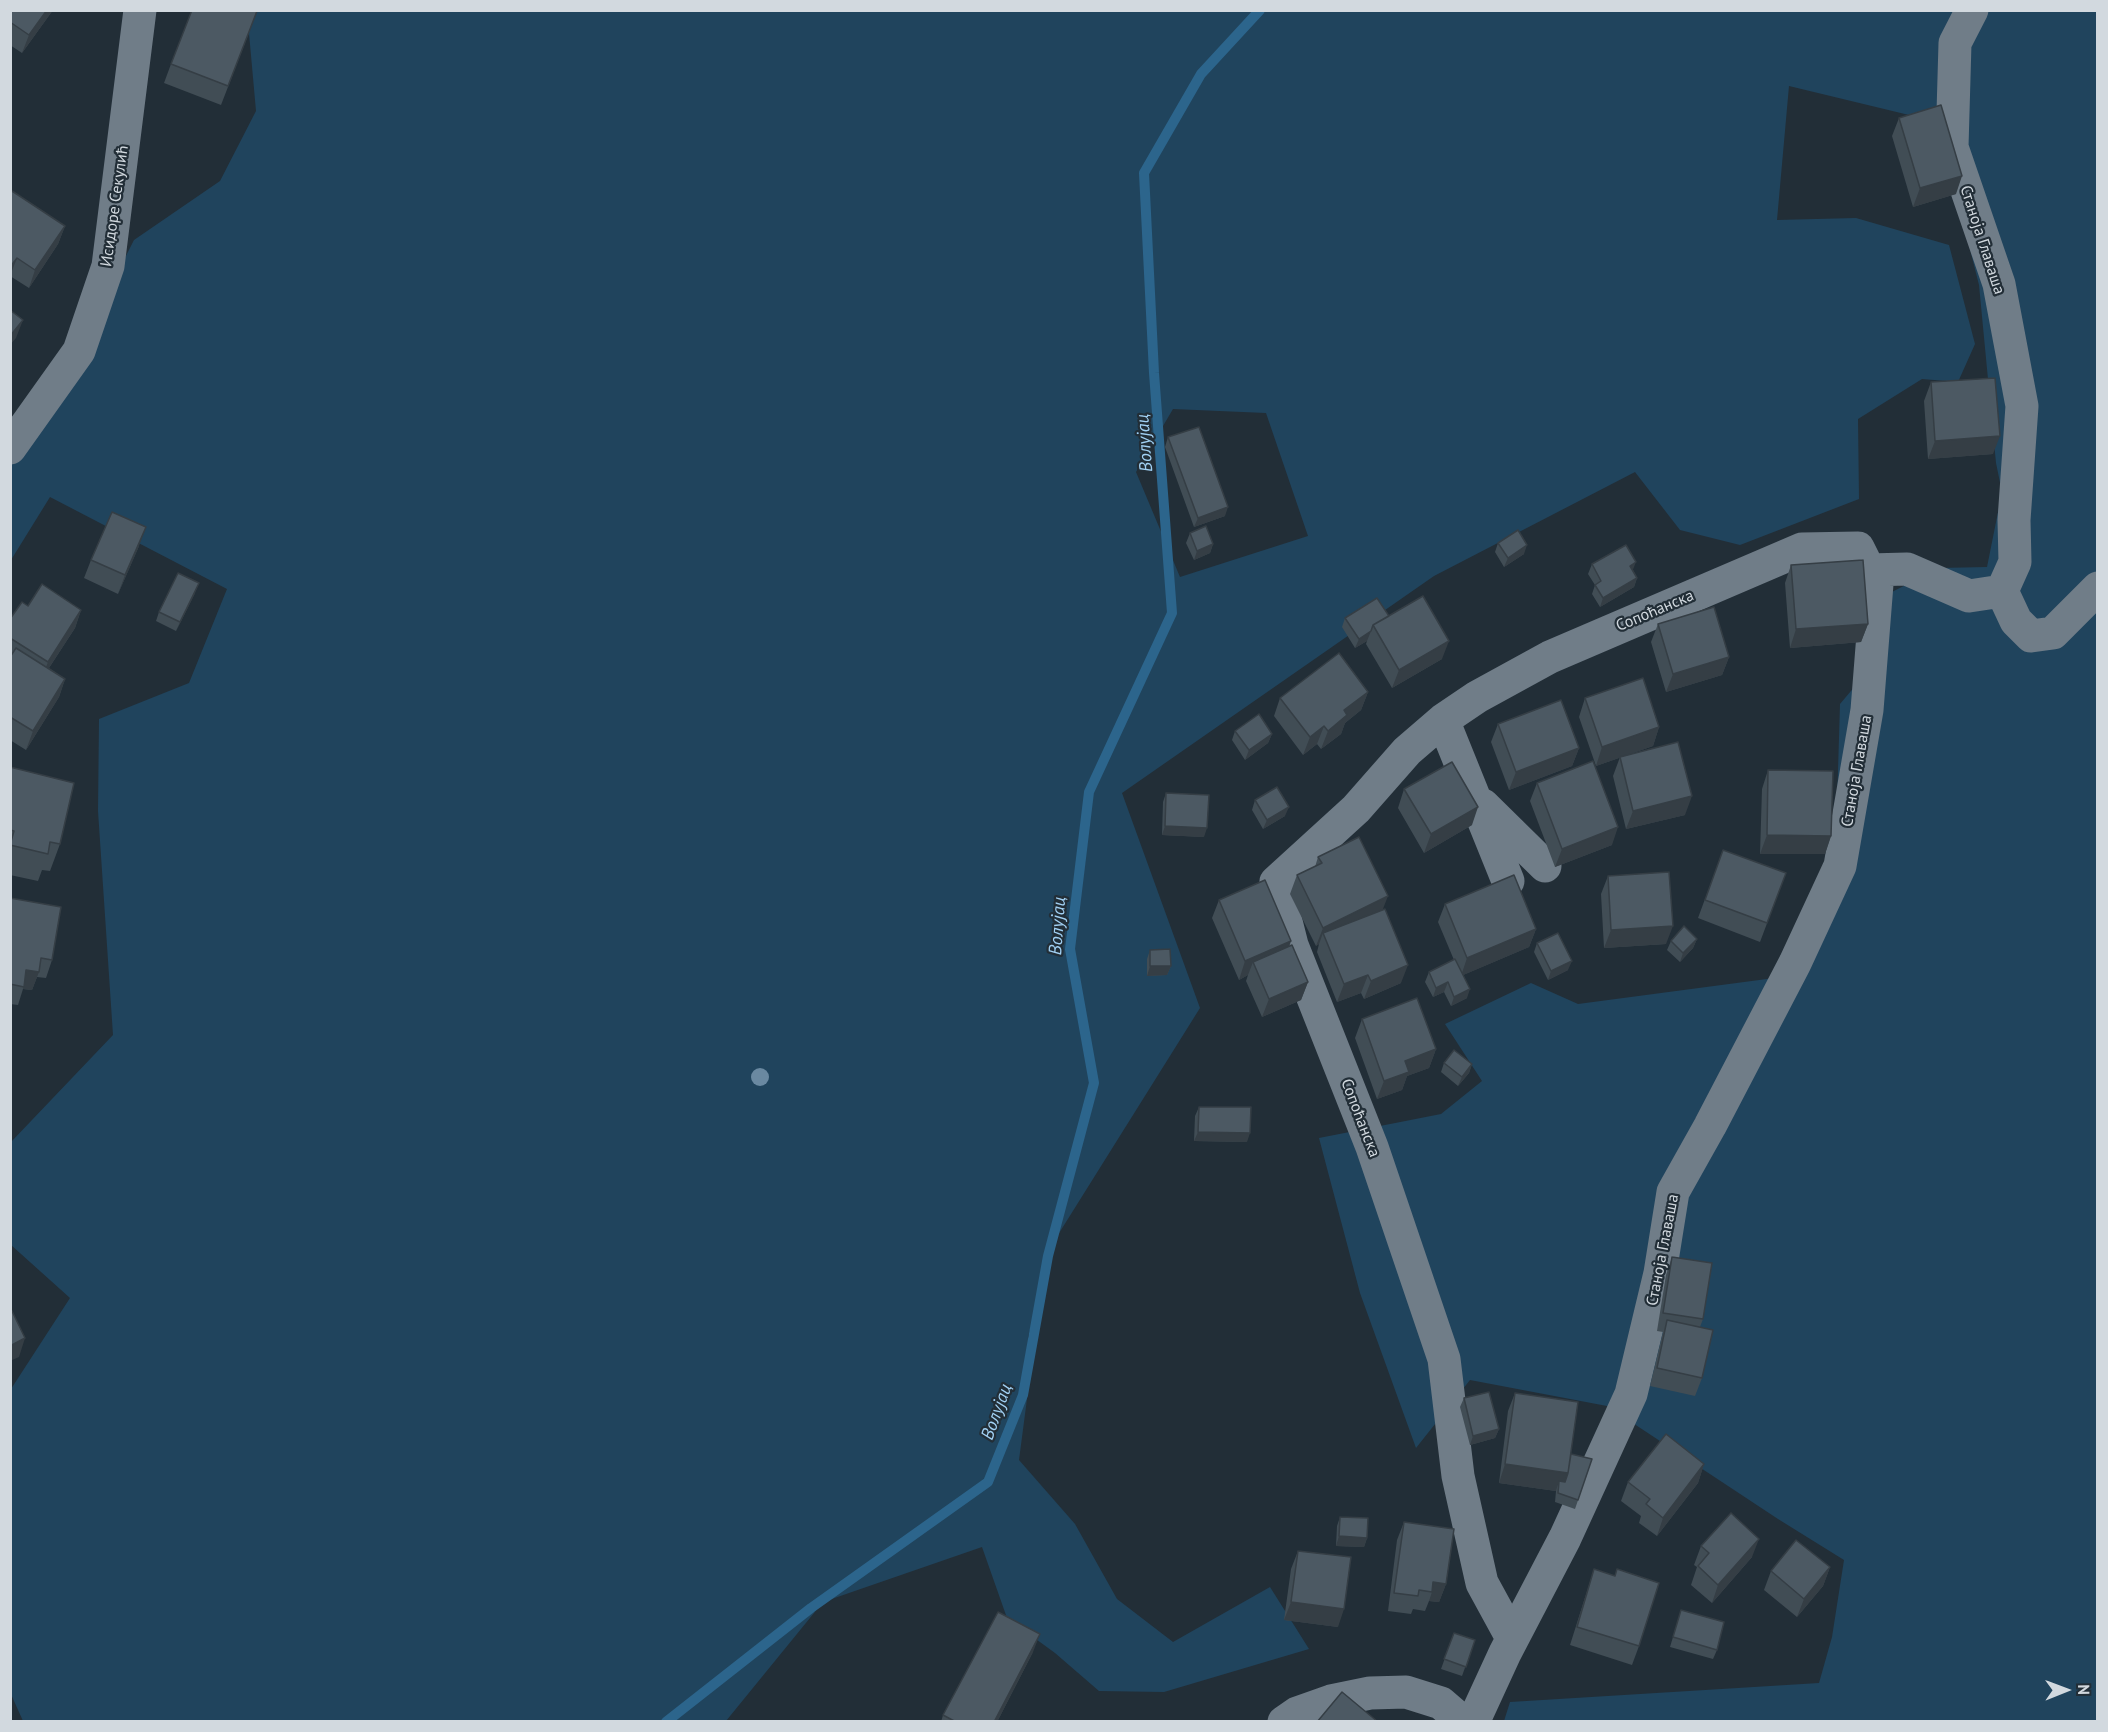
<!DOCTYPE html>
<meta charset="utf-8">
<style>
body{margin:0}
#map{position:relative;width:2108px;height:1732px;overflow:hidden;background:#222e37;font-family:"PT Sans",sans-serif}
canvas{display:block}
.frame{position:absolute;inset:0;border:12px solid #d2d9df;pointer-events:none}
.north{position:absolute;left:2036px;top:1660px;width:60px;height:60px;-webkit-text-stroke:4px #222e37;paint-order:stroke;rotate:89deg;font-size:16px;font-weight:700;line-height:24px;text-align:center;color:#d2d9df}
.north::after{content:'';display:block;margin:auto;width:21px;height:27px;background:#d2d9df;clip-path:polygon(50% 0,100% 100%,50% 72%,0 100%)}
</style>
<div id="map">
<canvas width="2108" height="1732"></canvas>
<div class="frame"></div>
<div class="north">N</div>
</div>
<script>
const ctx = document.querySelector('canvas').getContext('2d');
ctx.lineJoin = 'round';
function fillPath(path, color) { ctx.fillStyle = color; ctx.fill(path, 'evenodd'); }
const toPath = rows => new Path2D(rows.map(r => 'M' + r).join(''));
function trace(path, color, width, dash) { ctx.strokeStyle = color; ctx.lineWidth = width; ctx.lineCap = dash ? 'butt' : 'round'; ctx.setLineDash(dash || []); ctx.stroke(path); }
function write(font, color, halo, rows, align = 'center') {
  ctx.font = font + ' "PT Sans",sans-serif'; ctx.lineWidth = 4.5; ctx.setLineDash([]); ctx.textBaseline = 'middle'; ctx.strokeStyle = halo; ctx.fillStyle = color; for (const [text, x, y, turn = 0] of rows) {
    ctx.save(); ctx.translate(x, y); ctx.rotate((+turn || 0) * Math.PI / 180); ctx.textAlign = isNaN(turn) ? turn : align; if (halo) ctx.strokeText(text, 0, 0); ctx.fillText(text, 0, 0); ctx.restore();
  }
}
fillPath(toPath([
 [247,11,2097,11,2097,1721,1504,1721,1510,1702,1819,1683,1832,1637,1844,1560,1778,1519,1607,1406,1470,1380,1416,1448,1360,1293,1319,1138,1441,1114,1482,1081,1445,1024,1531,983,1578,1004,1797,975,1836,837,1840,704,1861,679,1886,595,1939,568,1987,567,2002,492,1996,463,1979,285,1938,122,1789,86,1777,220,1856,218,1949,245,1975,344,1958,382,1922,379,1858,419,1859,499,1740,545,1680,530,1635,472,1434,576,1122,793,1200,1008,1056,1238,1028,1337,1027,1399,1019,1460,1075,1524,1117,1599,1173,1642,1270,1587,1309,1649,1164,1692,1099,1691,1055,1653,1007,1618,982,1547,823,1602,726,1721,23,1721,10,1692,11,1389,70,1298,11,1245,11,1142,113,1035,98,811,99,719,189,683,227,589,50,497,11,560,11,442,35,436,134,240,220,181,256,111],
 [1173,409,1266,413,1308,536,1180,577,1136,472]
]), '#20445d');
trace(toPath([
 [666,1722,811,1608,988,1482,1023,1395,1048,1256,1094,1083,1070,949,1089,792,1172,613,1154,373,1144,173,1201,74,1260,10]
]), '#2c658c', 10);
trace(toPath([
 [10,448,79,351,108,266,140,10],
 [2002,591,2016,621,2031,636,2053,633,2098,588],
 [1443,720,1508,881],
 [1483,805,1545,866],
 [1512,1638,1482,1583,1458,1476,1444,1359,1372,1147,1292,945,1276,882,1356,809,1407,751,1443,720,1477,697,1550,657,1802,549,1858,548,1869,570],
 [1284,1722,1297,1713,1331,1701,1370,1693,1406,1692,1441,1703,1463,1722],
 [1472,1722,1476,1716,1505,1653,1565,1538,1631,1394,1660,1273,1673,1192,1710,1126,1795,963,1840,866,1867,710,1877,584,1869,570,1907,569,1969,596,2002,591,2015,562,2014,520,2022,406,1999,284,1952,147,1955,43,1972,10]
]), '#707d88', 33);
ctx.fillStyle = '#6a89a1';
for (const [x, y] of [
 [760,1077]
]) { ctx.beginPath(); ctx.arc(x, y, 9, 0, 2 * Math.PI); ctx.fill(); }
fillPath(toPath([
 [10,10,53,10,22,53,10,45],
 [250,30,221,105,164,83,171,64],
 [1899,118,1956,194,1913,207,1892,136],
 [10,194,65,226,58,244,29,288,10,276],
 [1931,382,1993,454,1928,459,1924,401],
 [1168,437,1225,516,1194,527,1165,447],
 [1190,533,1213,544,1210,553,1194,560,1186,543],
 [1498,543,1524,554,1504,567,1495,552],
 [139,546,118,594,84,578,91,560],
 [1592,564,1633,570,1637,578,1634,587,1600,607,1592,594,1595,585,1588,574],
 [1791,565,1868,624,1861,642,1790,648,1785,583],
 [195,593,176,631,156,621,159,612],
 [28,606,81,610,75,628,49,668,65,679,59,697,26,750,10,740,10,619],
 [1389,616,1442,659,1392,688,1366,644,1367,641,1355,648,1342,627,1345,618],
 [1658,624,1729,657,1722,675,1666,692,1651,642],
 [1368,692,1361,710,1345,723,1341,734,1321,749,1317,744,1303,755,1274,716,1280,698],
 [1585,698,1659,727,1653,746,1596,766,1579,717],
 [1498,724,1579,748,1572,766,1509,790,1491,742],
 [1235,731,1272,734,1268,743,1245,760,1232,740],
 [1620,757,1685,815,1626,829,1613,776],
 [10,767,60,844,50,871,42,870,38,881,10,875],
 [1768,770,1831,836,1825,854,1760,854,1762,789],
 [1537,783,1612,845,1555,867,1530,801],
 [1404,789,1472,825,1424,853,1398,808],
 [1166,793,1204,837,1162,835,1163,802],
 [1255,800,1285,816,1263,829,1252,810],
 [1723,850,1786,873,1760,942,1698,918],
 [1318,857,1383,910,1401,983,1364,999,1361,993,1337,1002,1317,952,1319,944,1316,946,1290,894,1297,875,1315,867],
 [1608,876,1666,944,1604,948,1601,894],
 [10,898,52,960,46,978,37,977,32,990,23,989,18,1005,10,1004],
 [1219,900,1289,946,1308,982,1301,1000,1262,1017,1246,981,1248,975,1239,980,1212,918],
 [1445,904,1536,929,1529,947,1463,975,1467,998,1451,1006,1444,992,1433,997,1425,982,1429,972,1454,960,1438,922],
 [1697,939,1693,948,1680,962,1667,950,1671,941],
 [1537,943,1568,970,1548,980,1534,952],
 [1150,950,1171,966,1167,975,1147,976,1147,959],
 [1362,1019,1436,1049,1429,1068,1407,1076,1402,1090,1377,1099,1355,1038],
 [1444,1063,1472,1064,1469,1073,1458,1086,1441,1072],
 [1199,1107,1247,1142,1194,1141,1195,1116],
 [1672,1257,1703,1319,1700,1327,1702,1378,1695,1396,1650,1386,1663,1332,1657,1331,1666,1275],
 [1515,1393,1571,1454,1592,1459,1575,1509,1555,1502,1556,1491,1499,1483,1508,1411],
 [1464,1398,1499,1429,1495,1438,1470,1445,1460,1407],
 [1704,1464,1698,1483,1657,1536,1639,1523,1641,1516,1621,1501,1628,1482],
 [1340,1517,1367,1538,1364,1547,1336,1546,1337,1526],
 [1404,1522,1446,1584,1439,1602,1429,1601,1425,1611,1413,1609,1411,1614,1388,1611,1397,1540],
 [1701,1546,1752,1557,1712,1603,1691,1585,1697,1567,1694,1565],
 [1298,1551,1338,1627,1284,1620,1291,1569],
 [1830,1567,1823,1586,1797,1617,1764,1590,1771,1571],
 [1594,1569,1615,1576,1617,1569,1639,1646,1632,1665,1570,1645],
 [1681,1610,1717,1650,1713,1659,1670,1647],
 [1454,1633,1475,1640,1462,1676,1441,1669],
 [1033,1652,997,1722,941,1722,943,1715]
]), '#414d55');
fillPath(toPath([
 [47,10,53,10,22,53,29,35],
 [1962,176,1956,194,1913,207,1920,188],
 [65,226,58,244,29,288,35,270],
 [17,258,10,276,11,267],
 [23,320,16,338,10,345,10,336],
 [2000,436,1993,454,1928,459,1935,441],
 [1228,507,1225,516,1194,527,1198,518],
 [146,527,139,546,118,594,125,575],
 [1213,544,1210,553,1194,560,1197,551],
 [1527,545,1524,554,1504,567,1508,558],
 [1636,562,1632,572,1630,566],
 [1637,578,1634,587,1600,607,1603,598],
 [199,583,195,593,176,631,180,622],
 [81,610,75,628,41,680,48,662],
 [1868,624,1861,642,1790,648,1796,629],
 [1371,631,1367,641,1355,648,1359,639],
 [1449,641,1442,659,1392,688,1399,670],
 [1729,657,1722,675,1666,692,1673,674],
 [65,679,59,697,26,750,33,731],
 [1368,692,1361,710,1345,723,1341,734,1321,749,1328,731,1344,710],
 [1324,726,1317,744,1303,755,1310,737],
 [1659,727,1653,746,1596,766,1602,747],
 [1272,734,1268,743,1245,760,1249,750],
 [1579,748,1572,766,1509,790,1516,772],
 [1692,796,1685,815,1626,829,1633,811],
 [1289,807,1285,816,1263,829,1267,820],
 [1478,807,1472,825,1424,853,1431,834],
 [1165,826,1207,828,1204,837,1162,835],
 [1618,827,1612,845,1555,867,1562,849],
 [1767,835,1831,836,1825,854,1760,854],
 [1388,896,1381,914,1323,933,1319,944,1316,946,1323,928],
 [1673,926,1666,944,1604,948,1611,930],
 [1536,929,1529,947,1461,976,1467,958],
 [1697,939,1693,948,1680,962,1683,953],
 [1291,941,1285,959,1253,962,1248,975,1239,980,1245,961],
 [1572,961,1568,970,1548,980,1551,971],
 [1408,965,1401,983,1364,999,1371,981],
 [1150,966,1171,966,1167,975,1147,976],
 [26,970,39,972,32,990,23,989],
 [1368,975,1361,993,1337,1002,1344,984],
 [1308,982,1301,1000,1262,1017,1269,999],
 [1448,982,1444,992,1433,997,1436,988],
 [1470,989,1467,998,1451,1006,1454,997],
 [1436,1049,1429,1068,1407,1076,1402,1090,1377,1099,1384,1081,1405,1061],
 [1472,1064,1469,1073,1458,1086,1462,1077],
 [1198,1132,1250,1133,1247,1142,1194,1141],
 [25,1338,19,1357,10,1361,10,1346],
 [1499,1429,1495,1438,1470,1445,1473,1436],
 [1505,1464,1568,1473,1561,1491,1559,1481,1556,1491,1499,1483],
 [1704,1464,1698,1483,1657,1536,1663,1518],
 [1339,1536,1367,1538,1364,1547,1336,1546],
 [1759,1539,1752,1557,1712,1603,1718,1585],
 [1830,1567,1823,1586,1797,1617,1804,1599],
 [1433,1582,1446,1584,1439,1602,1429,1601,1432,1592],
 [1291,1602,1344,1609,1338,1627,1284,1620],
 [1040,1634,1033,1652,997,1722,994,1722]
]), '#353e45');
const building = toPath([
 [10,10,47,10,29,35,10,22,10,10],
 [192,10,254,10,257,11,228,86,171,64,192,10],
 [1941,105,1962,176,1920,188,1899,118,1941,105],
 [12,191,65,226,35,270,17,258,10,267,10,194,12,191],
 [10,310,23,320,10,336,10,310],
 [1995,378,2000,436,1935,441,1931,382,1995,378],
 [1199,427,1228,507,1198,518,1168,437,1199,427],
 [112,512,146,527,125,575,91,560,112,512],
 [1206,526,1213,544,1197,551,1190,533,1206,526],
 [1518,530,1527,545,1508,558,1498,543,1518,530],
 [1626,545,1636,562,1630,566,1637,578,1603,598,1595,585,1601,581,1592,564,1626,545],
 [1863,560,1868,624,1796,629,1791,565,1863,560],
 [178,573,199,583,180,622,159,612,178,573],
 [42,584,81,610,48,662,10,638,10,619,22,602,28,606,42,584],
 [1423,596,1449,641,1399,670,1373,625,1423,596],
 [1377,598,1389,616,1373,625,1371,631,1359,639,1345,618,1377,598],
 [1714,607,1729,657,1673,674,1658,624,1714,607],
 [16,648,65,679,33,731,10,717,10,657,16,648],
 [1339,653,1368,692,1344,710,1347,715,1328,731,1324,726,1310,737,1280,698,1339,653],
 [1643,678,1659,727,1602,747,1585,698,1643,678],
 [1561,700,1579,748,1516,772,1498,724,1561,700],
 [1259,714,1272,734,1249,750,1235,731,1259,714],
 [1678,742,1692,796,1633,811,1620,757,1678,742],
 [1593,761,1618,827,1562,849,1537,783,1593,761],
 [1452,762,1478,807,1431,834,1404,789,1452,762],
 [10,767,74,783,60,844,50,842,48,854,10,845,14,831,10,830,10,767],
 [1768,770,1833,771,1831,836,1767,835,1768,770],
 [1277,787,1289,807,1267,820,1255,800,1277,787],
 [1166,793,1209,795,1207,828,1165,826,1166,793],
 [1359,837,1388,896,1323,928,1297,875,1322,863,1318,857,1359,837],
 [1723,850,1786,873,1767,923,1705,900,1723,850],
 [1669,872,1673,926,1611,930,1608,876,1669,872],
 [1514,875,1536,929,1467,958,1445,904,1514,875],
 [1265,880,1291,941,1245,961,1219,900,1265,880],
 [10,898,61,907,52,960,41,958,39,972,26,970,24,987,10,984,10,898],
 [1385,909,1408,965,1371,981,1368,975,1344,984,1323,933,1385,909],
 [1684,926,1697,939,1683,953,1671,941,1684,926],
 [1558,933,1572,961,1551,971,1537,943,1558,933],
 [1292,945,1308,982,1269,999,1253,962,1292,945],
 [1170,949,1171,966,1150,966,1150,950,1170,949],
 [1455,959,1470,989,1454,997,1448,982,1436,988,1429,972,1455,959],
 [1417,998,1436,1049,1405,1061,1409,1072,1384,1081,1362,1019,1417,998],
 [1454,1050,1472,1064,1462,1077,1444,1063,1454,1050],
 [1199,1107,1251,1107,1250,1133,1198,1132,1199,1107],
 [1672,1257,1712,1263,1703,1319,1663,1313,1672,1257],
 [10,1307,25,1338,10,1346,10,1307],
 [1667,1320,1713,1330,1702,1378,1657,1368,1667,1320],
 [1489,1392,1499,1429,1473,1436,1464,1398,1489,1392],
 [1515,1393,1578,1402,1568,1473,1505,1464,1515,1393],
 [1666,1434,1704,1464,1663,1518,1646,1504,1650,1499,1628,1482,1666,1434],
 [1571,1454,1592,1459,1578,1500,1558,1493,1559,1481,1565,1482,1568,1473,1571,1454],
 [1731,1513,1759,1539,1718,1585,1698,1566,1709,1553,1701,1546,1731,1513],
 [1340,1517,1368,1518,1367,1538,1339,1536,1340,1517],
 [1404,1522,1454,1529,1446,1584,1433,1582,1432,1592,1419,1590,1418,1596,1394,1593,1404,1522],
 [1796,1540,1830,1567,1804,1599,1771,1571,1796,1540],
 [1298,1551,1351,1557,1344,1609,1291,1602,1298,1551],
 [1594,1569,1615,1576,1617,1569,1659,1583,1639,1646,1577,1627,1594,1569],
 [1681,1610,1724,1622,1717,1650,1673,1637,1681,1610],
 [998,1612,1040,1634,994,1722,956,1722,943,1715,998,1612],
 [1454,1633,1475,1640,1466,1667,1444,1659,1454,1633],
 [1342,1692,1378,1722,1317,1722,1342,1692]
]);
fillPath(building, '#4c5963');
trace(building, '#353e45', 1.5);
write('16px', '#d2d9df', '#222e37', [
 ["Исидоре Секулић",115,206,-82],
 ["Станоја Главаша",1982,240,72],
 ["Сопоћанска",1655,611,-23],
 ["Станоја Главаша",1857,771,-80],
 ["Сопоћанска",1360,1118,69],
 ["Станоја Главаша",1663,1250,-79]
]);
write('italic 18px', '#a1d0f3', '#222e37', [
 ["Волујац",1145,443,-94],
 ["Волујац",1058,926,-86],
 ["Волујац",997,1412,-70]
]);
</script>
